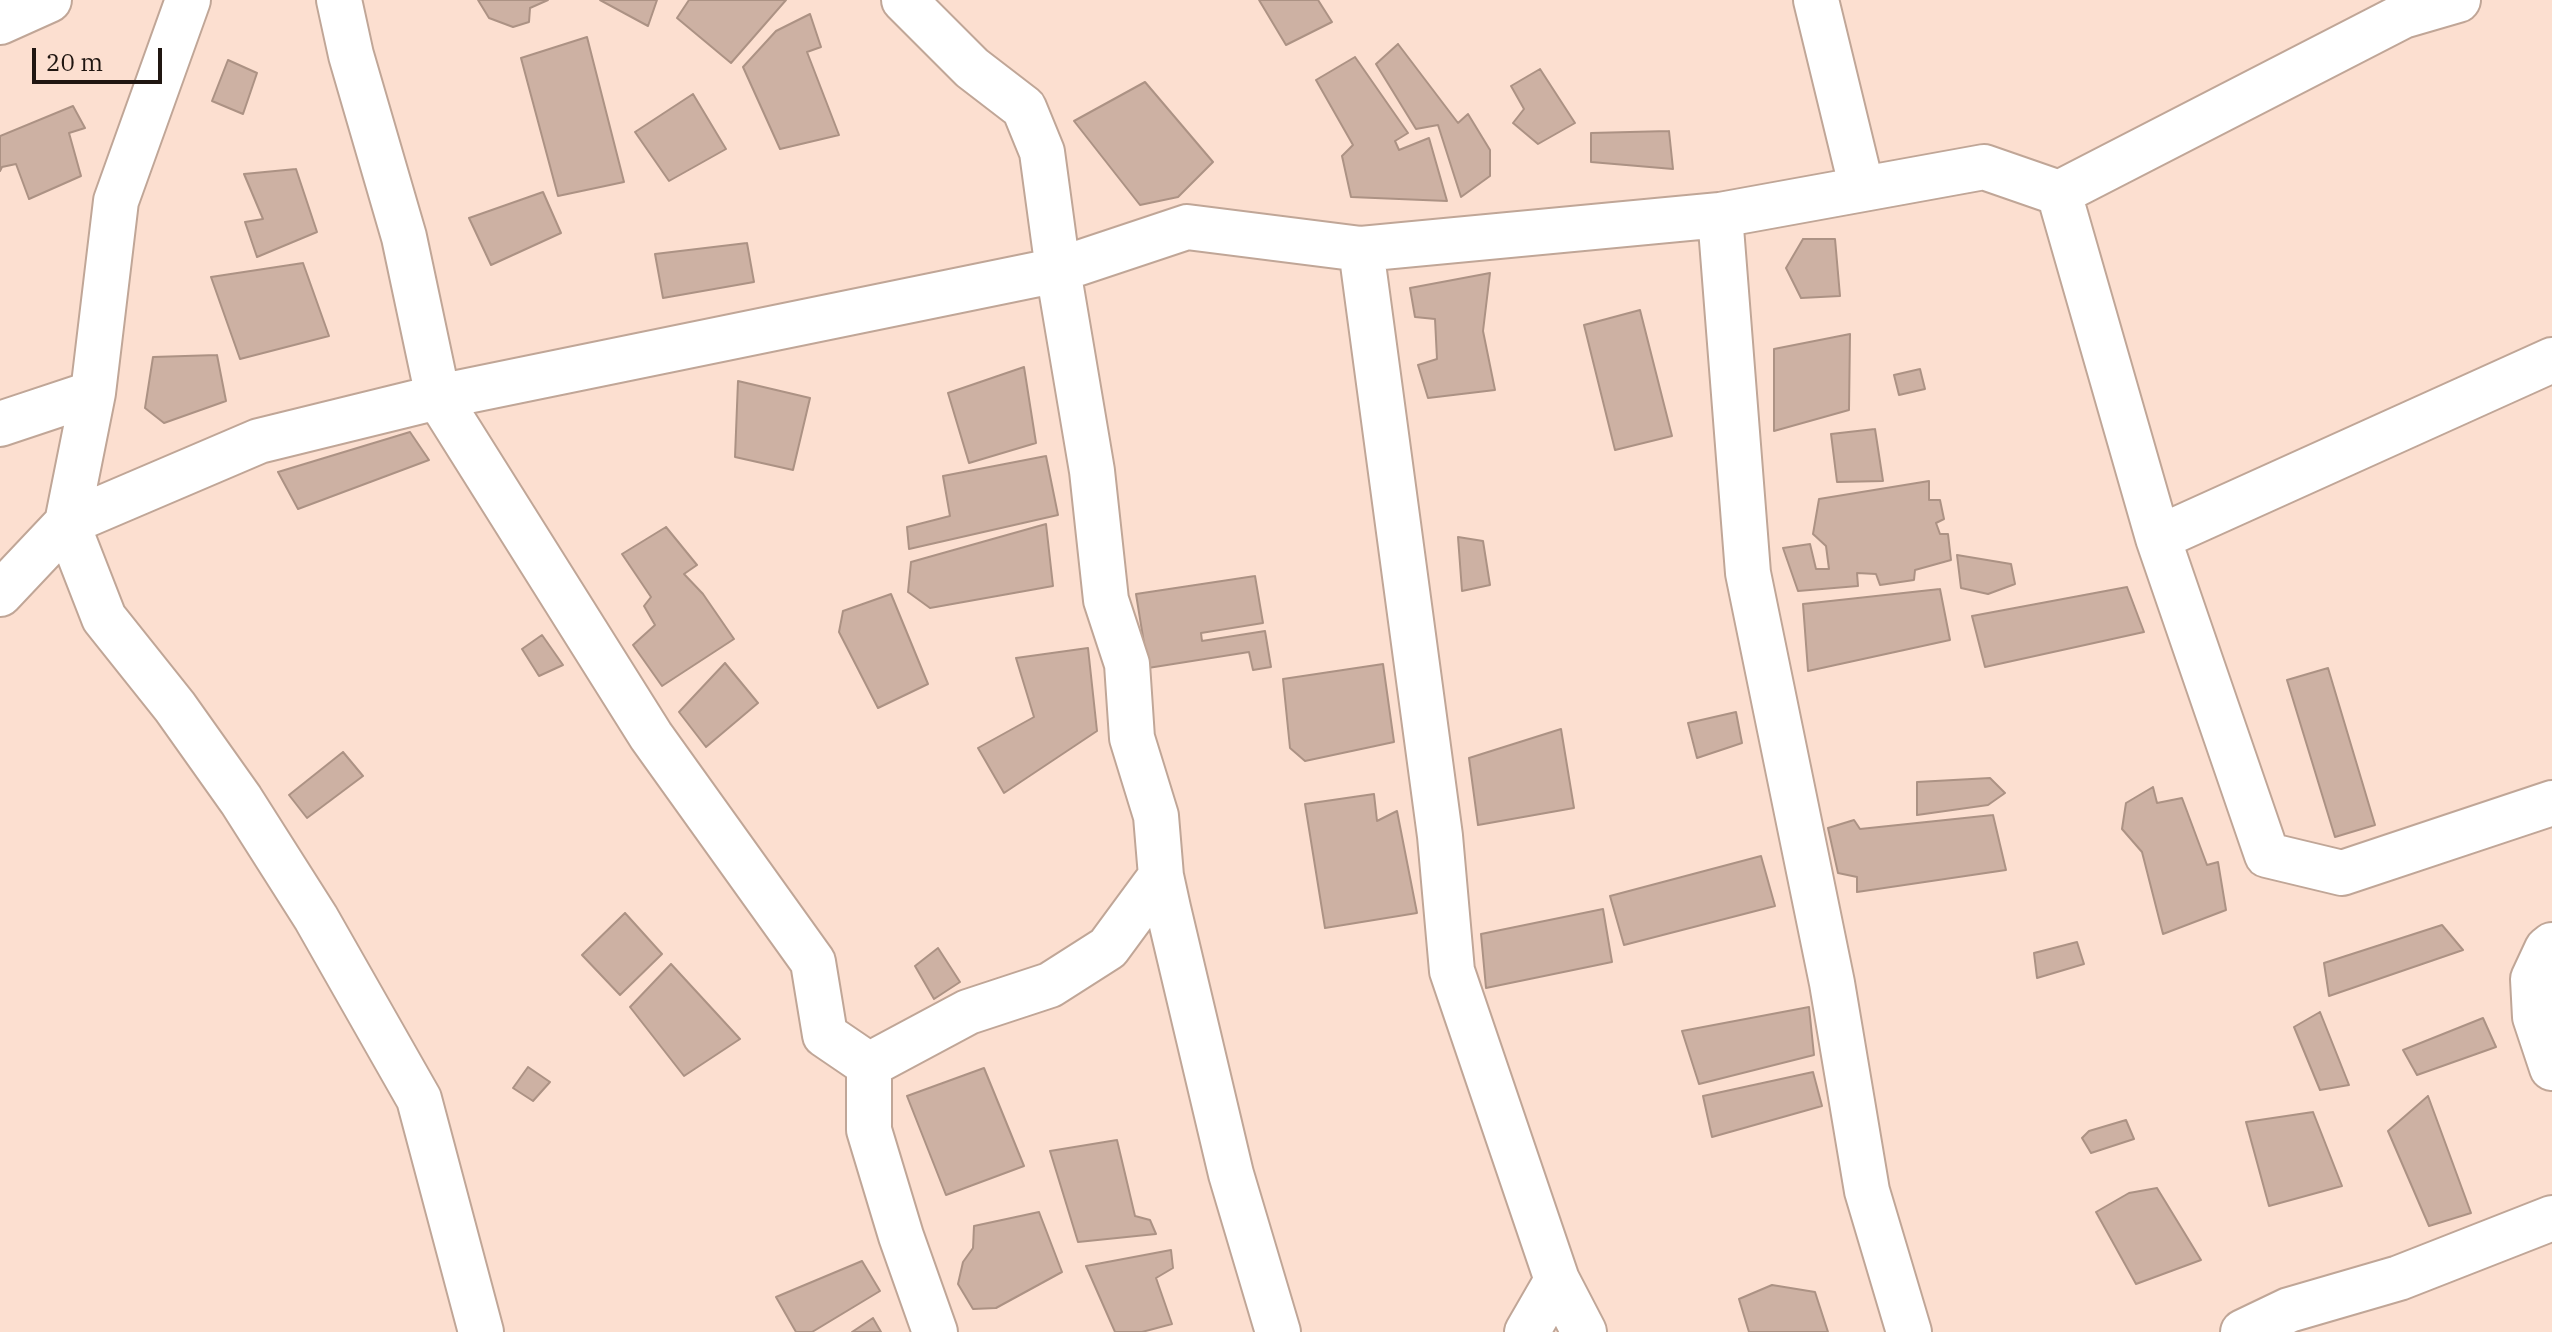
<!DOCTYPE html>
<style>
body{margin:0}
#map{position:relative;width:2552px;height:1332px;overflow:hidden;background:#fcdfd0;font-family:"IBM Plex Serif",serif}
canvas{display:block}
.scale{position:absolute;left:32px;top:48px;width:130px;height:36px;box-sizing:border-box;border:4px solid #201611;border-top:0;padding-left:10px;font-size:24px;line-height:28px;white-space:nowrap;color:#201611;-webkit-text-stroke:6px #fcdfd0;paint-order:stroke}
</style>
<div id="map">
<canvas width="2552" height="1332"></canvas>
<div class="scale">20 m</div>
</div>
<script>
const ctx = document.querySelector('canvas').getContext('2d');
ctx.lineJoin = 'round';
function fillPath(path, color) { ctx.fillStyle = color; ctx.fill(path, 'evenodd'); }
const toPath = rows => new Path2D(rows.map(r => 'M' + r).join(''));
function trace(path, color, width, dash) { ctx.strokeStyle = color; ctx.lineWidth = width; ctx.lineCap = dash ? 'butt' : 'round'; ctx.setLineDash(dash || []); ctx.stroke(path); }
const building = toPath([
 [478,0,548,0,530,8,529,22,513,27,489,18,478,0],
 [600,0,657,0,648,26,600,0],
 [689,0,786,0,731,63,677,18,689,0],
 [1259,0,1318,0,1332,22,1286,45,1259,0],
 [810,14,821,47,807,52,839,135,780,149,743,67,776,31,810,14],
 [587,37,624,182,558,196,521,58,587,37],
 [1398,44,1458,123,1468,114,1490,150,1490,176,1461,197,1438,125,1416,129,1376,64,1398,44],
 [1355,57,1408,133,1395,141,1399,150,1429,138,1447,201,1351,197,1342,156,1353,145,1316,80,1355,57],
 [228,60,257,73,243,114,212,101,228,60],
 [1540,69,1575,123,1538,144,1513,123,1524,109,1511,86,1540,69],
 [1145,82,1213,162,1178,197,1140,205,1074,121,1145,82],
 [693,94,726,149,669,181,635,132,693,94],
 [73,106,85,128,69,133,81,176,29,199,16,164,2,167,0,171,0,136,73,106],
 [1669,131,1673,169,1591,162,1591,133,1669,131],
 [296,169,317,232,257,257,245,222,263,219,244,174,296,169],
 [543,192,561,233,491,265,469,218,543,192],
 [1803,239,1835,239,1840,296,1801,298,1786,268,1803,239],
 [747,243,754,282,663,298,655,254,747,243],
 [303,263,329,336,240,359,211,277,303,263],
 [1490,273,1483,331,1495,390,1428,398,1418,365,1437,359,1435,319,1415,317,1410,288,1490,273],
 [1640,310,1672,436,1615,450,1584,325,1640,310],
 [1850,334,1849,410,1774,431,1774,349,1850,334],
 [217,355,226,401,164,423,145,408,153,357,217,355],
 [1024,367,1036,443,969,463,948,393,1024,367],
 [1920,369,1925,389,1899,395,1894,375,1920,369],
 [738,381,810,398,793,470,735,457,738,381],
 [1875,429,1883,481,1837,482,1831,434,1875,429],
 [410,432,429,460,298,509,278,472,410,432],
 [1046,456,1058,515,909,549,907,527,950,516,943,476,1046,456],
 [1929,481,1929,500,1940,500,1944,519,1936,523,1940,534,1948,534,1951,560,1915,570,1914,580,1880,585,1876,574,1857,573,1858,586,1798,591,1783,548,1810,544,1816,569,1829,569,1826,546,1813,534,1819,499,1929,481],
 [1046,524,1053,586,930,608,908,592,911,562,1046,524],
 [666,527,697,565,684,574,703,594,734,639,662,686,633,645,655,625,644,606,651,597,622,554,666,527],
 [1458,537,1483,541,1490,585,1462,591,1458,537],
 [1957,555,2011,564,2015,584,1988,594,1961,588,1957,555],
 [1255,576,1263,623,1201,633,1202,641,1265,631,1271,667,1253,670,1249,652,1148,668,1136,594,1255,576],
 [2127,587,2144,632,1985,667,1972,616,2127,587],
 [1940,589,1950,640,1808,671,1803,604,1940,589],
 [891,594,928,684,878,708,839,632,843,611,891,594],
 [542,635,563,665,539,676,522,649,542,635],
 [1088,648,1097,731,1004,793,978,748,1034,717,1016,658,1088,648],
 [725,663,758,703,706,747,679,712,725,663],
 [1383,664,1394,742,1305,761,1290,748,1283,679,1383,664],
 [2328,668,2375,825,2335,837,2287,680,2328,668],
 [1736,712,1742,743,1697,758,1688,723,1736,712],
 [1561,729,1574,808,1478,825,1469,758,1561,729],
 [343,752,363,776,307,818,289,795,343,752],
 [1990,778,2005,793,1988,805,1917,815,1917,782,1990,778],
 [2153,787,2157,803,2182,798,2207,865,2218,862,2226,910,2163,934,2142,852,2122,829,2126,803,2153,787],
 [1374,794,1377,821,1397,811,1417,913,1325,928,1305,804,1374,794],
 [1993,815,2006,870,1857,892,1857,877,1838,873,1828,828,1854,820,1860,829,1993,815],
 [1761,856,1775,906,1624,945,1610,896,1761,856],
 [1603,909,1612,962,1486,988,1481,934,1603,909],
 [625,913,662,954,620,995,582,955,625,913],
 [2442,925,2463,950,2329,996,2324,963,2442,925],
 [2077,942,2084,964,2037,978,2034,953,2077,942],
 [938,948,960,982,934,999,915,966,938,948],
 [671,964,740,1039,684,1076,630,1007,671,964],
 [1809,1007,1814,1055,1699,1084,1682,1031,1809,1007],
 [2320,1012,2349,1085,2320,1090,2294,1027,2320,1012],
 [2483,1018,2496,1047,2417,1075,2403,1050,2483,1018],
 [528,1067,550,1082,533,1101,513,1088,528,1067],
 [984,1068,1024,1166,946,1195,907,1096,984,1068],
 [1813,1072,1822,1106,1712,1137,1703,1096,1813,1072],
 [2428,1096,2471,1213,2429,1226,2388,1131,2428,1096],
 [2313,1112,2342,1186,2269,1206,2246,1122,2313,1112],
 [2126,1120,2134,1139,2091,1153,2082,1138,2089,1131,2126,1120],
 [1117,1140,1135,1216,1150,1220,1156,1234,1078,1242,1050,1151,1117,1140],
 [2157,1188,2201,1260,2136,1284,2096,1212,2129,1193,2157,1188],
 [1039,1212,1062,1272,996,1308,973,1309,958,1284,963,1262,973,1248,974,1226,1039,1212],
 [1171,1250,1173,1268,1156,1278,1172,1324,1142,1332,1115,1332,1086,1266,1171,1250],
 [862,1261,880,1291,812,1332,796,1332,776,1297,862,1261],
 [1772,1285,1815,1292,1828,1332,1749,1332,1739,1299,1772,1285],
 [873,1318,881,1332,852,1332,873,1318]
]);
fillPath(building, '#cdb1a3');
trace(building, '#ac9284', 2);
const minor = toPath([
 [188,0,116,201,93,393,67,523,104,618,175,707,241,800,316,918,419,1099,481,1332],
 [339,0,351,55,404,237,438,397,651,736,813,962,825,1035,869,1065],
 [904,0,972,68,1024,108,1042,152,1058,270,1092,471,1106,600,1127,664,1132,738,1156,816,1161,876,1168,908,1231,1174,1278,1332],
 [1816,0,1862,189],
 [0,22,49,0],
 [2059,193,2158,538,2267,855,2342,873,2552,803],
 [1720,215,1748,573,1832,983,1867,1191,1909,1332],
 [1361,249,1440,836,1452,971,1557,1280,1584,1332],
 [0,424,93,393],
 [2158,538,2552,360],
 [0,594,67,523,259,441,438,397,1058,270,1187,227,1361,249,1720,215,1984,167,2059,193,2403,16,2458,0],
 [2552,945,2547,949,2533,979,2535,1017,2552,1068],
 [869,1065,968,1012,1050,985,1108,948,1161,876],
 [869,1065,869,1130,901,1236,935,1332],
 [1527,1332,1557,1280],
 [2243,1332,2289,1310,2399,1278,2552,1218]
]);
trace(minor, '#c0a697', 48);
trace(minor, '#fff', 44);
</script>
